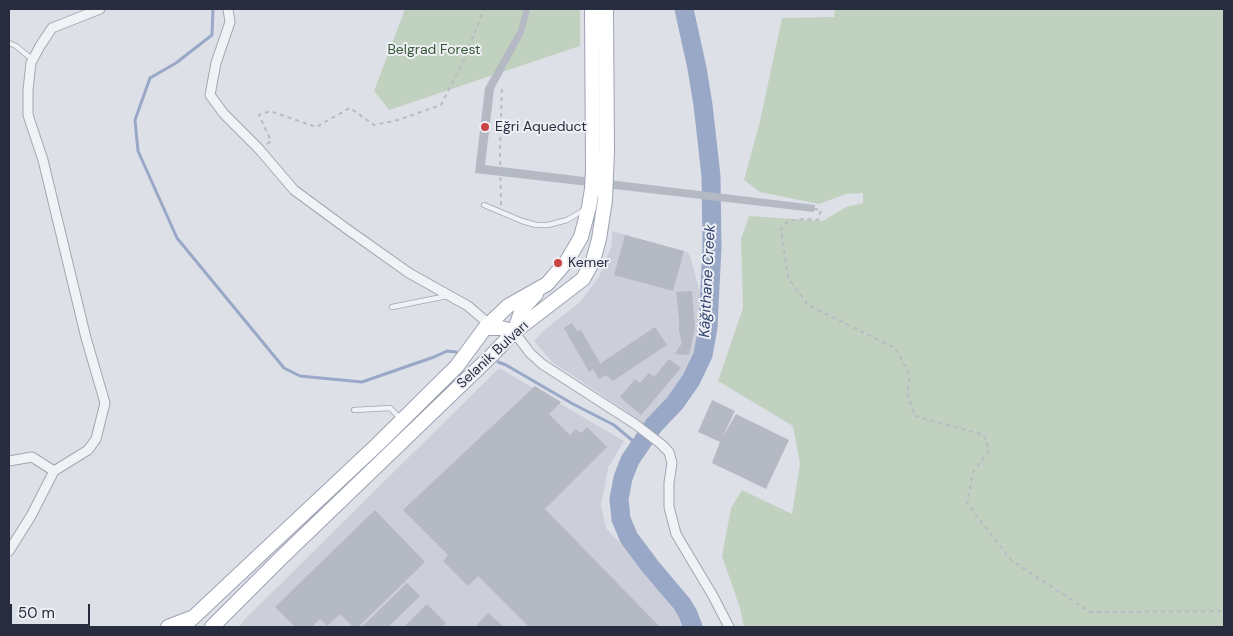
<!DOCTYPE html>
<meta charset="utf-8">
<style>
body{margin:0}
#map{position:relative;width:1233px;height:636px;overflow:hidden;background:#dee0e7;font-family:"DM Sans",sans-serif}
canvas{display:block}
.frame{position:absolute;inset:0;border:10px solid #272c3e;pointer-events:none}
.scale{position:absolute;left:10px;top:604px;width:80px;height:22px;box-sizing:border-box;border:2px solid #272c3e;border-top:0;padding-left:6px;font-size:15px;line-height:18px;white-space:nowrap;color:#272c3e;-webkit-text-stroke:4px #edeff5;paint-order:stroke}
</style>
<div id="map">
<canvas width="1233" height="636"></canvas>
<div class="frame"></div>
<div class="scale">50 m</div>
</div>
<script>
const ctx = document.querySelector('canvas').getContext('2d');
ctx.lineJoin = 'round';
function fillPath(path, color) { ctx.fillStyle = color; ctx.fill(path, 'evenodd'); }
const toPath = rows => new Path2D(rows.map(r => 'M' + r).join(''));
function trace(path, color, width, dash) { ctx.strokeStyle = color; ctx.lineWidth = width; ctx.lineCap = dash ? 'butt' : 'round'; ctx.setLineDash(dash || []); ctx.stroke(path); }
function write(font, color, halo, rows, align = 'center') {
  ctx.font = font + ' "DM Sans",sans-serif'; ctx.lineWidth = 4; ctx.setLineDash([]); ctx.textBaseline = 'middle'; ctx.strokeStyle = halo; ctx.fillStyle = color; for (const [text, x, y, turn = 0] of rows) {
    ctx.save(); ctx.translate(x, y); ctx.rotate((+turn || 0) * Math.PI / 180); ctx.textAlign = isNaN(turn) ? turn : align; if (halo) ctx.strokeText(text, 0, 0); ctx.fillText(text, 0, 0); ctx.restore();
  }
}
fillPath(toPath([
 [612,231,687,252,689,254,691,259,702,301,705,324,701,348,688,374,671,399,645,425,611,401,552,362,534,341,544,330,579,303,599,277,612,245],
 [499,368,624,441,608,468,601,506,606,528,638,562,686,627,239,627,245,619]
]), '#cccfd9');
fillPath(toPath([
 [405,9,580,9,580,46,389,110,374,91],
 [835,9,1224,9,1224,627,744,627,740,608,722,556,731,508,742,490,792,514,800,464,793,426,718,381,743,308,741,239,749,216,823,221,846,207,863,203,863,193,846,194,819,204,760,192,744,180,760,121,782,18,834,17]
]), '#c1d1bf');
trace(toPath([
 [213,9,212,35,176,63,150,78,135,120,138,151,177,238,284,368,300,376,362,382,434,357,447,351,456,352],
 [498,362,506,365,573,404,614,425,639,446]
]), '#99a8c7', 3);
trace(toPath([
 [684,9,697,68,703,105,711,176,712,247,708,327,703,355,691,380,675,403,654,425,630,460,623,478,619,499,621,519,629,538,650,566,682,604,688,614,693,627]
]), '#99a8c7', 19);
fillPath(toPath([
 [524,9,530,9,524,33,494,89,485,165,815,205,814,212,475,173,485,88,518,30],
 [625,235,684,251,673,291,614,275],
 [692,291,695,329,689,355,675,354,682,343,679,331,679,318,676,292],
 [572,323,577,331,581,330,601,365,601,363,655,327,667,345,613,381,606,375,599,379,593,369,589,372,564,328],
 [669,359,681,368,641,415,620,397,635,379,640,383,649,373,654,377],
 [535,386,561,402,549,414,570,435,576,429,581,433,587,427,607,447,545,509,660,627,529,627,478,576,468,586,443,561,448,555,403,510],
 [712,400,735,411,722,438,736,414,789,440,766,489,712,463,720,442,698,432],
 [375,510,425,562,358,627,353,627,340,614,327,626,320,619,312,627,295,627,275,607],
 [407,583,420,596,388,627,362,627],
 [427,604,446,623,442,627,404,627],
 [488,613,504,627,475,627]
]), '#b5b9c4');
const service = toPath([
 [9,43,16,46,33,60],
 [484,205,522,221,536,225,548,225,567,220,586,209],
 [392,307,447,296],
 [354,410,390,408,401,419]
]);
const minor = toPath([
 [228,9,230,22,216,63,210,95,224,114,259,149,294,190,347,229,409,273,468,306,489,324],
 [514,332,530,353,542,364,635,424,661,444,669,452,672,463,669,483,669,507,676,534,713,596,729,627],
 [9,461,32,457,54,471],
 [9,551,31,516,54,471,88,450,96,439,105,403,86,338,43,160,28,115,28,90,31,63,40,46,52,28,100,9]
]);
const primary = toPath([
 [485,328,501,328,514,332,520,315,525,306,536,294],
 [168,627,191,618],
 [183,627,378,444,457,366,485,328,489,324,508,306,547,284,567,261,581,237,589,207,592,189,593,169,592,9],
 [212,627,282,557,492,355,514,332,583,279,593,261,599,239,605,200,607,151,606,9]
]);
trace(service, '#a3a6b1', 6);
trace(minor, '#a3a6b1', 11);
trace(primary, '#9da3b3', 16);
trace(toPath([
 [267,144,271,141,259,115,270,111,316,127,350,108,374,125,398,120,441,105,464,60,484,9],
 [501,205,500,151,502,85],
 [814,209,821,210,818,220,803,219,788,221,781,229,788,278,808,305,895,348,910,375,907,393,915,416,984,435,989,451,973,472,967,503,1011,560,1090,612,1224,611]
]), '#b8bbc2', 2, [4, 4]);
trace(service, '#f1f2f6', 4.5);
trace(minor, '#f1f2f6', 9);
trace(primary, '#fff', 14);
for (const [x, y, r, color] of [
 [485,127,5,"#cb4444"],
 [558,263,5,"#cb4444"]
]) { const dot = new Path2D(); dot.arc(x, y, r, 0, 2 * Math.PI); ctx.fillStyle = color; ctx.fill(dot); trace(dot, '#edeff5', 2); }
write('14px', '#365935', '#edeff5', [
 ["Belgrad Forest",434,50]
]);
write('14px', '#272c3e', '#edeff5', [
 ["Eğri Aqueduct",495,127],
 ["Kemer",568,263]
], 'left');
write('14px', '#272c3e', '#edeff5', [
 ["Selanik Bulvarı",493,355,-43]
]);
write('italic 15px', '#324571', '#edeff5', [
 ["Kâğıthane Creek",708,281,-87]
]);
</script>
